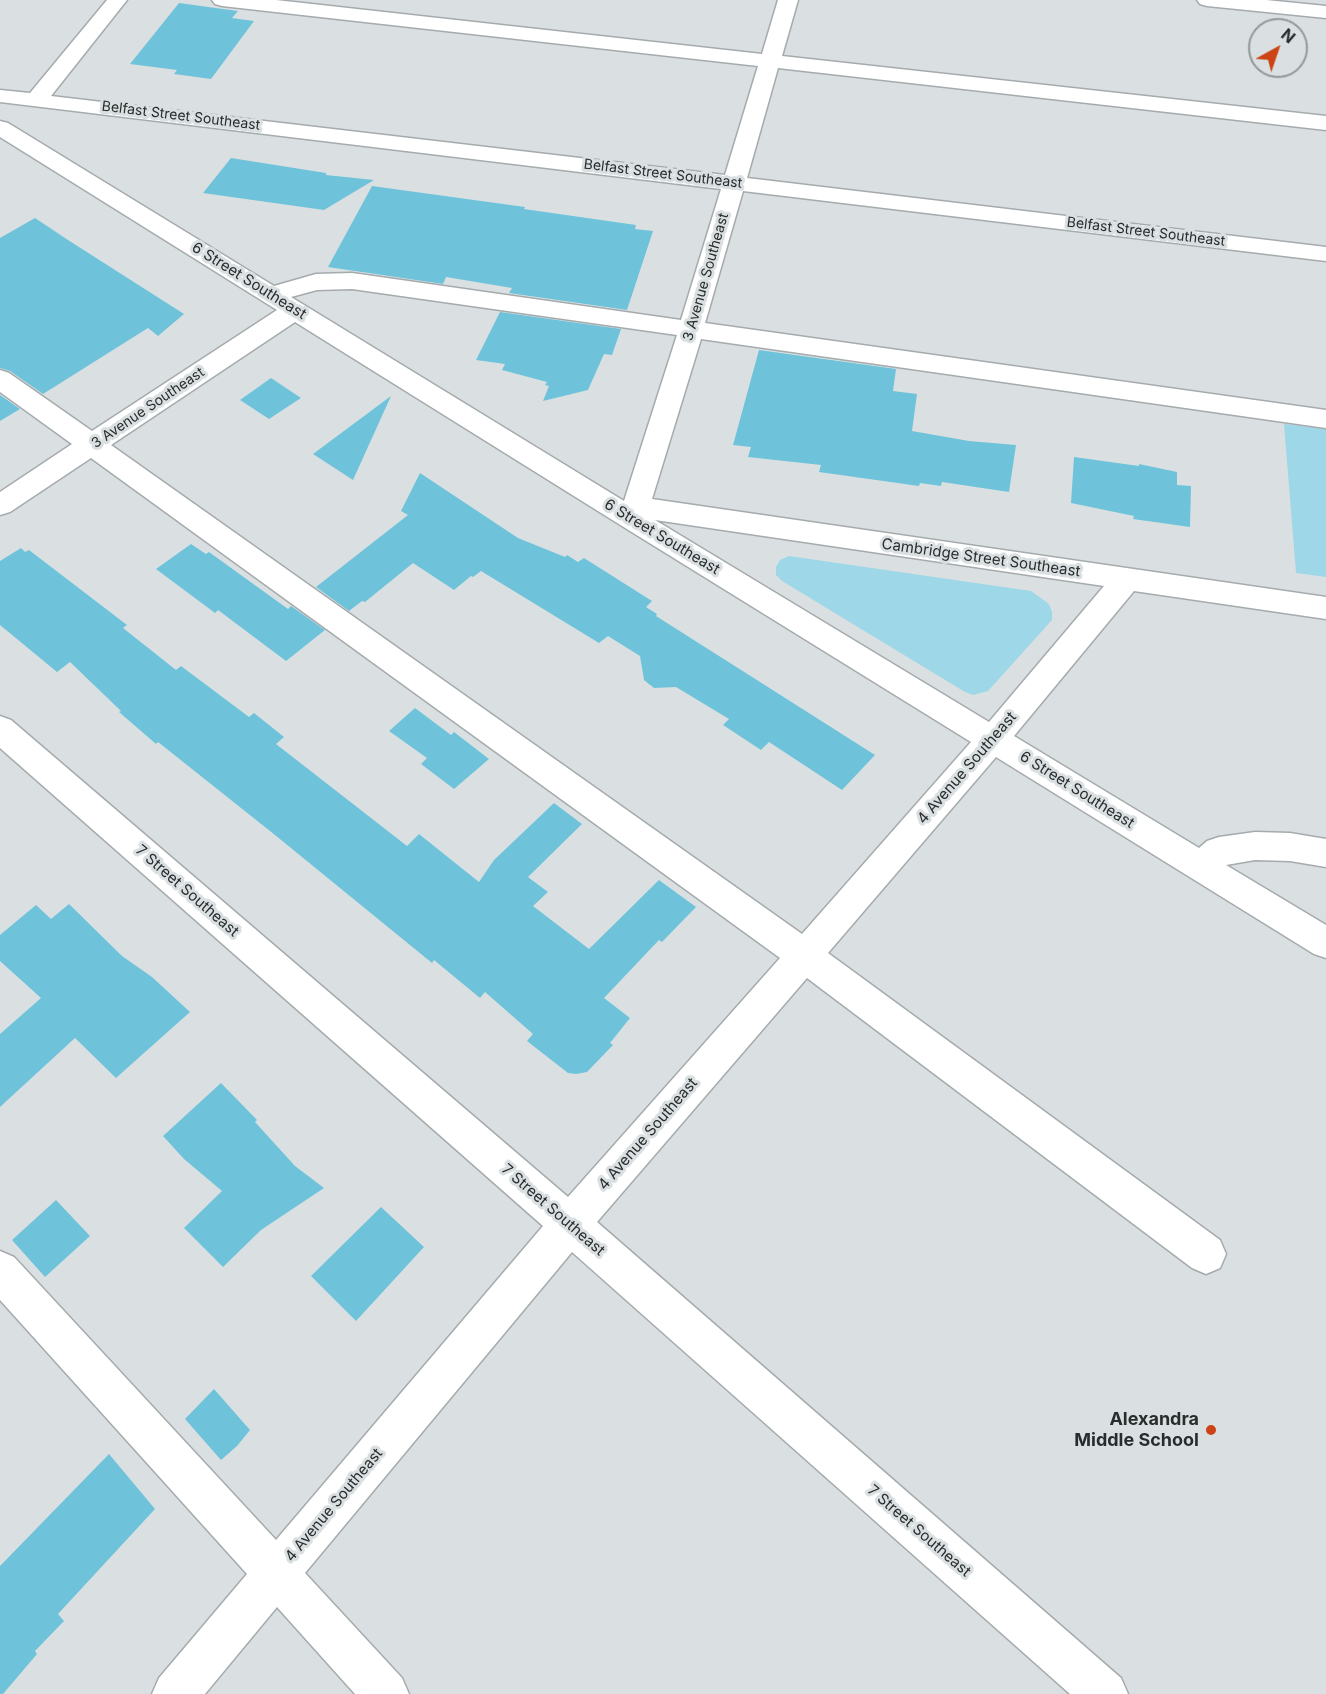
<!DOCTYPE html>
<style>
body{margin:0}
#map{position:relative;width:1326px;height:1694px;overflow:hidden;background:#dae0e2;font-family:Inter,sans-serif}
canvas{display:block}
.north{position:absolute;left:1248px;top:18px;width:60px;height:60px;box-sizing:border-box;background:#dae0e2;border:2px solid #939899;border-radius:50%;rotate:40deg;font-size:16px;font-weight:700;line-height:24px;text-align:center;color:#292c2c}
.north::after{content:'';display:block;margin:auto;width:21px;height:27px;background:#cc4415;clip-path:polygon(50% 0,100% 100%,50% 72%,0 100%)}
</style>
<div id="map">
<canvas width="1326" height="1694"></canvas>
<div class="north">N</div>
</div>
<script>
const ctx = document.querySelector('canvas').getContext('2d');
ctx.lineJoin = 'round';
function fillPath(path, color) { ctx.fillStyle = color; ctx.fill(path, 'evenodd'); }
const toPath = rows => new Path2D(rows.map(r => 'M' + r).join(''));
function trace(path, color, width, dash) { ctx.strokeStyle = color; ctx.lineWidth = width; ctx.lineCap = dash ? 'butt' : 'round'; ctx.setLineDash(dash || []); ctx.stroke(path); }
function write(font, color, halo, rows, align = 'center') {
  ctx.font = font + ' Inter,sans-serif'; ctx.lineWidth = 6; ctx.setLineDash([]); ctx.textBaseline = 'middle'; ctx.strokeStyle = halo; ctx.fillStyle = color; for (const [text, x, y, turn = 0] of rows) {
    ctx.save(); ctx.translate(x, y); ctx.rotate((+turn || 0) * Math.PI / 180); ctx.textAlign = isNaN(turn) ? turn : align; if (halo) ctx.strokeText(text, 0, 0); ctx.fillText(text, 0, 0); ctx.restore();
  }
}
fillPath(toPath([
 [1284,424,1326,429,1326,577,1296,573],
 [789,556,1031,591,1049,604,1052,612,1052,620,988,691,973,695,965,692,782,581,776,575,776,567,780,560]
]), '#9ed7e7');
fillPath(toPath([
 [179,3,238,11,232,18,254,21,211,79,174,74,177,70,130,64],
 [231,158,326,173,326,175,374,180,324,210,203,193],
 [372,186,525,207,524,209,636,225,635,229,653,231,627,310,509,293,512,288,446,277,443,284,328,267],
 [35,218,68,240,184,314,158,336,148,328,43,394,10,371,0,368,0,238],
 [500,312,621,329,612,355,604,354,588,390,543,401,549,386,545,385,547,382,502,370,505,364,476,360],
 [759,350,896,369,893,391,917,394,912,431,969,441,1016,445,1009,492,942,482,941,486,920,483,919,486,819,472,821,465,748,457,751,447,733,445],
 [271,378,301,398,269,419,240,400],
 [0,395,20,409,0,421],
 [391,396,353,480,313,454],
 [1074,457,1139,466,1139,464,1177,472,1177,485,1191,486,1190,527,1133,519,1134,516,1071,503],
 [420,473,518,538,565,557,567,555,578,562,584,558,652,601,646,607,657,614,656,616,875,755,842,790,769,742,761,750,723,725,729,719,676,687,654,688,644,680,640,656,608,636,599,643,481,571,473,577,471,576,454,590,413,563,365,602,362,601,349,611,316,587,408,515,401,511],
 [191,544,206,554,209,552,288,609,291,606,325,630,286,661,218,610,215,613,156,569],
 [21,548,25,552,29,550,127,625,123,628,176,670,181,666,249,717,254,713,284,737,276,744,407,846,419,834,479,882,494,860,554,803,582,824,528,877,548,892,533,906,589,949,659,880,696,907,662,942,659,940,604,998,630,1018,610,1043,613,1045,587,1072,576,1074,568,1073,527,1041,533,1034,485,992,480,998,434,960,432,963,275,835,158,742,156,744,119,712,121,711,70,662,57,672,0,625,0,561],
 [415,708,451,735,454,732,489,759,454,789,421,764,427,758,389,731],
 [69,904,122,956,152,977,190,1012,116,1078,75,1038,0,1107,0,1034,41,998,0,961,0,935,36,905,51,919],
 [221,1083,257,1120,255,1122,295,1166,324,1188,261,1230,223,1267,184,1228,222,1191,184,1159,163,1136],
 [56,1200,90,1236,45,1277,12,1240],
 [381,1207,424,1247,356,1321,311,1276],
 [214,1389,250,1430,237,1446,221,1460,185,1419],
 [109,1454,155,1509,58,1614,64,1621,35,1651,37,1654,3,1694,0,1694,0,1566]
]), '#6ec3da');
const minor = toPath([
 [107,0,127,0,51,96,725,175,758,66,222,6,215,4,212,0,276,0,762,54,778,0,798,0,782,56,1326,116,1326,130,778,68,747,178,1326,247,1326,261,743,191,705,323,1326,410,1326,428,701,339,652,499,1326,597,1326,619,1134,591,1014,736,1199,848,1207,841,1219,837,1255,832,1290,833,1326,839,1326,867,1290,861,1255,860,1226,865,1326,925,1326,958,1314,954,996,757,828,953,1220,1240,1226,1254,1220,1268,1206,1274,1192,1268,807,978,597,1222,1121,1678,1128,1694,1070,1694,572,1252,305,1573,402,1678,409,1694,355,1694,277,1607,205,1694,152,1694,159,1678,247,1574,0,1300,0,1251,14,1257,276,1540,543,1226,0,748,0,716,11,720,568,1197,780,958,91,458,10,512,0,515,0,492,72,444,0,392,0,370,9,373,92,431,277,310,0,137,0,121,8,123,274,286,316,274,352,273,681,320,721,189,0,102,0,90,30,93,107,0],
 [352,289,677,335,624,501,291,297,317,290,352,289],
 [295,322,622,526,971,742,802,934,111,445,295,322],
 [655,520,1104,586,989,722,655,520],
 [1197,0,1266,0,1326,6,1326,18,1207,6,1200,4,1197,0]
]);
trace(minor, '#a5abad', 3);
fillPath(minor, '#fff');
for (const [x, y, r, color] of [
 [1211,1430,6,"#cc4415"]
]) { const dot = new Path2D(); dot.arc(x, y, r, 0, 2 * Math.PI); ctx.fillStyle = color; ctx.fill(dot); trace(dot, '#dae0e2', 2); }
write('14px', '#292c2c', '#dae0e2', [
 ["Belfast Street Southeast",181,116,7],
 ["Belfast Street Southeast",663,174,7],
 ["Belfast Street Southeast",1146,232,7],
 ["3 Avenue Southeast",706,277,-74],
 ["3 Avenue Southeast",148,408,-34]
]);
write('15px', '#292c2c', '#dae0e2', [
 ["6 Street Southeast",249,281,32],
 ["6 Street Southeast",662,537,31],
 ["Cambridge Street Southeast",981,558,8],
 ["4 Avenue Southeast",967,768,-49],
 ["6 Street Southeast",1077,790,32],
 ["7 Street Southeast",187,891,41],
 ["4 Avenue Southeast",648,1134,-49],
 ["7 Street Southeast",553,1210,41],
 ["4 Avenue Southeast",334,1505,-50],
 ["7 Street Southeast",919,1531,41]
]);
write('bold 18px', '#292c2c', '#dae0e2', [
 ["Alexandra",1199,1420],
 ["Middle School",1199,1441]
], 'right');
</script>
